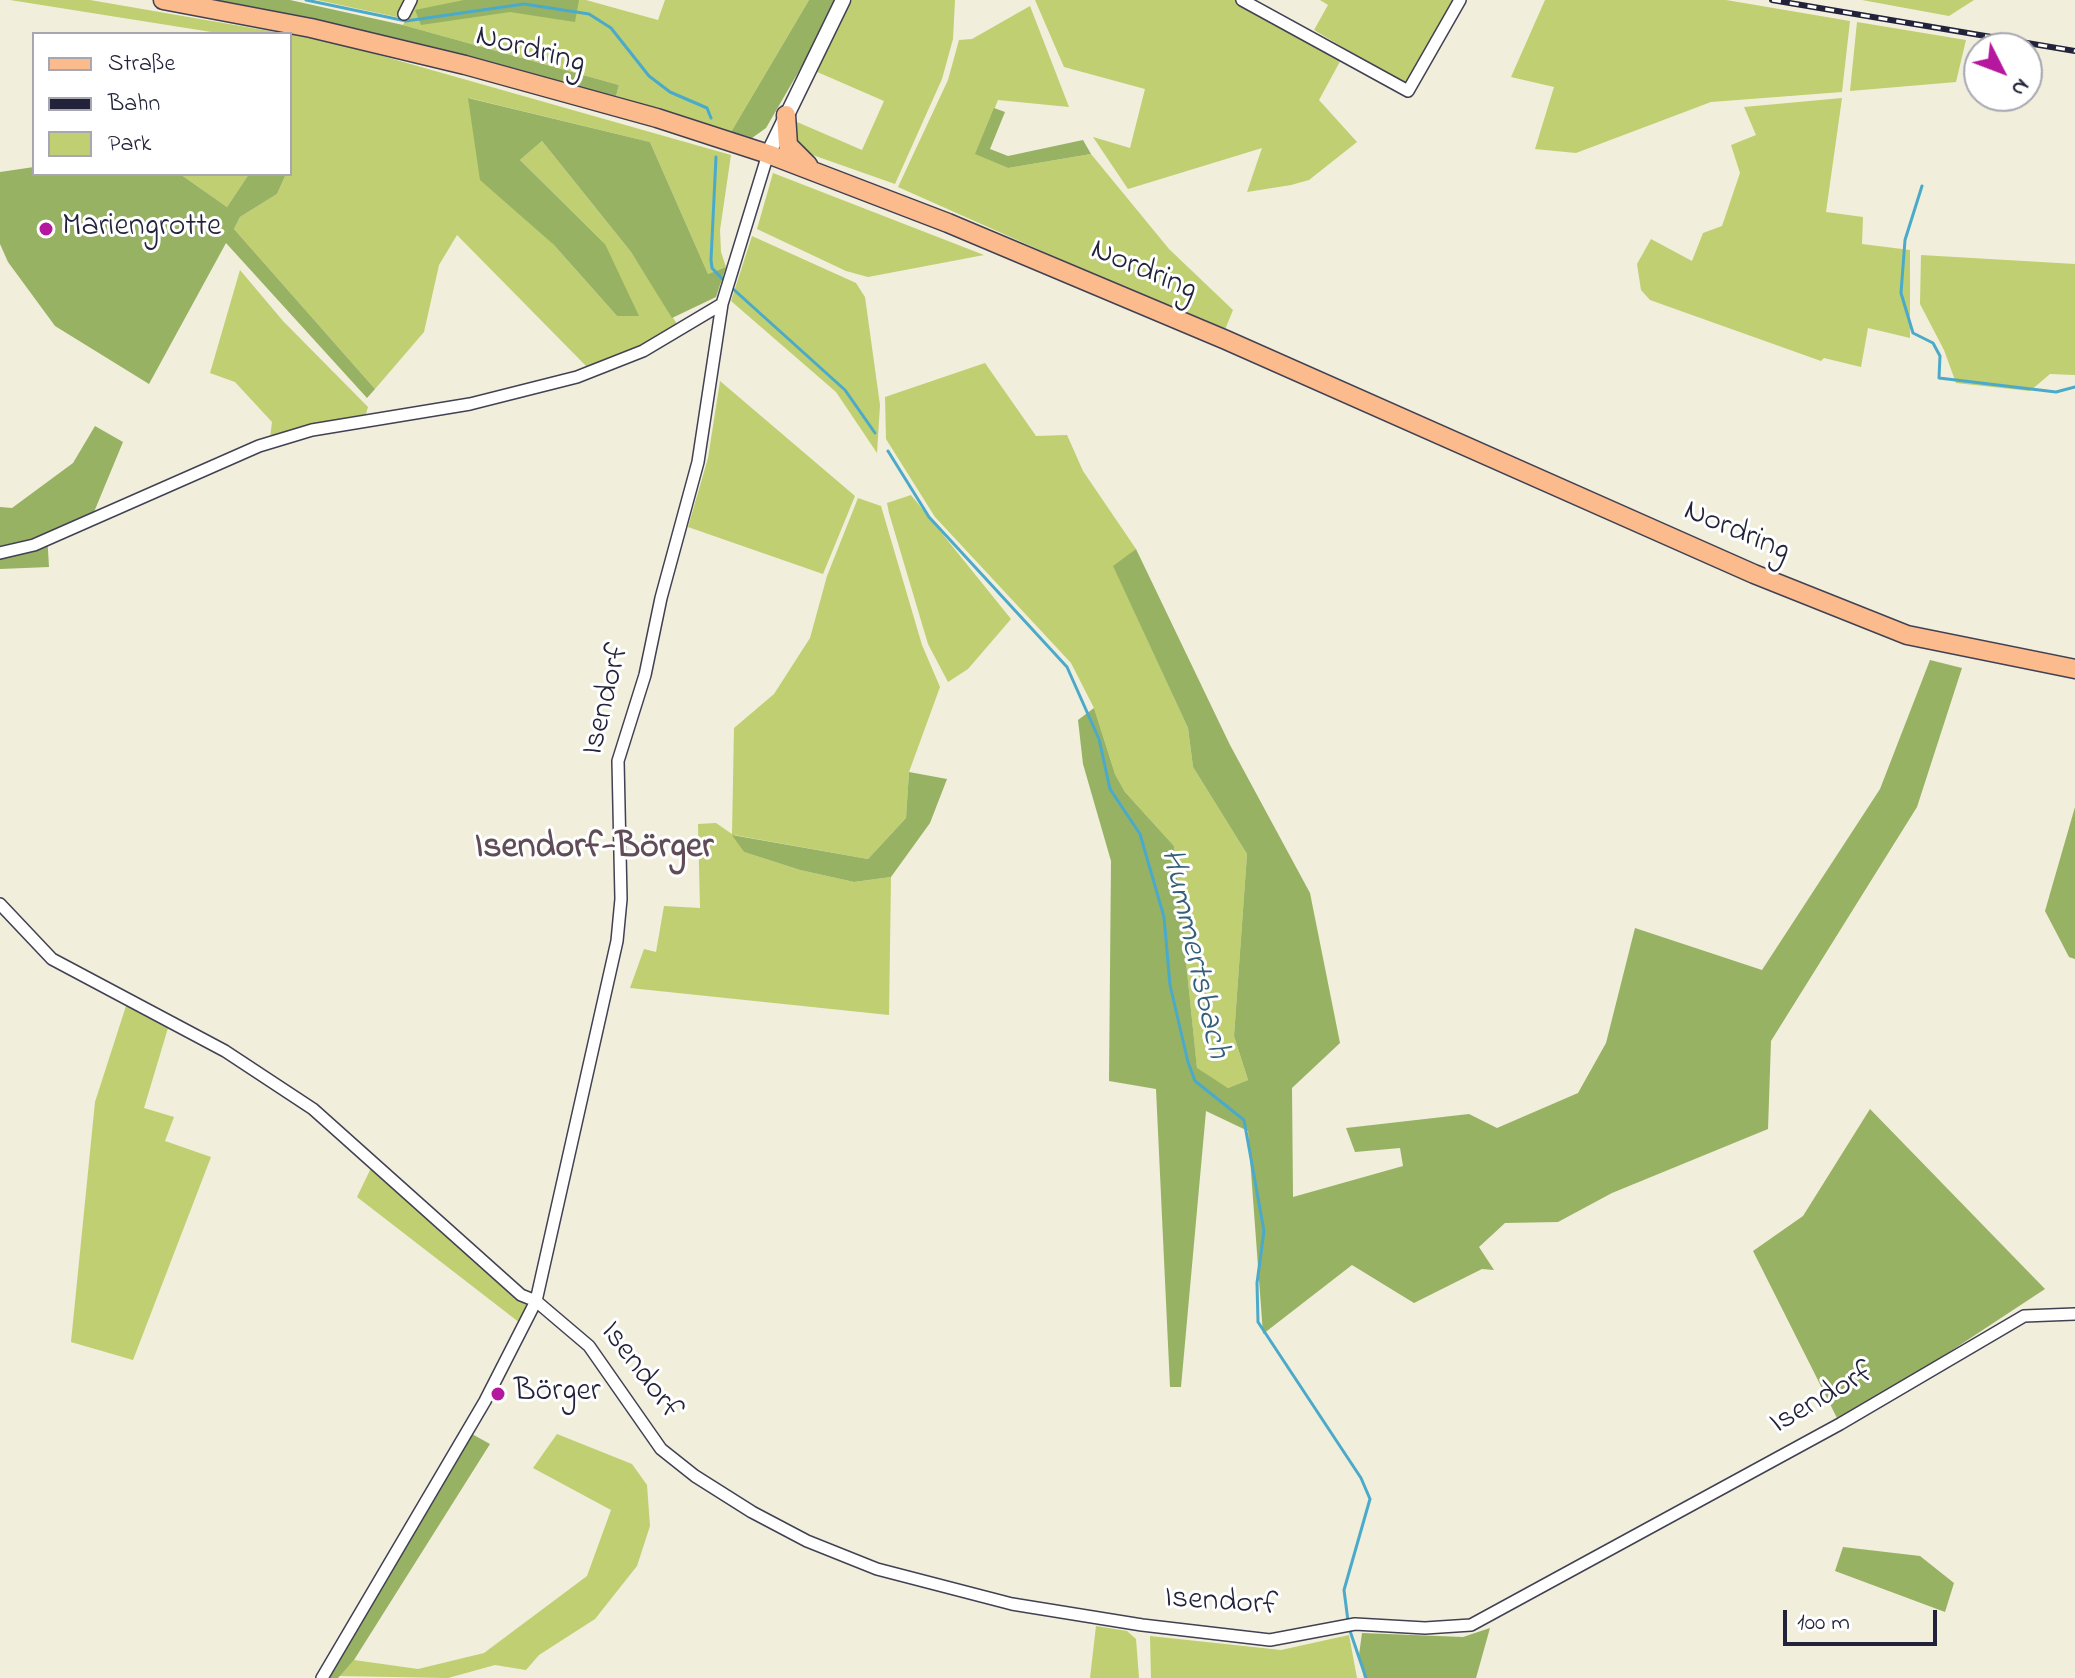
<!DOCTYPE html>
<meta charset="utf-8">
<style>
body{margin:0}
#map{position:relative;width:2075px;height:1678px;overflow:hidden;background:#f1eedb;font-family:"Indie Flower",sans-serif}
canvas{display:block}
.legend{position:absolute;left:32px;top:32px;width:260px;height:144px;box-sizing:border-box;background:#fff;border:2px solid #a7a7b1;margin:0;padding:10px 14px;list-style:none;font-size:24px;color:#22223b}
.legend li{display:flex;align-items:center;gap:16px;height:40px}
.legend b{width:40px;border:2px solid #a7a7b1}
.north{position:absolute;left:1963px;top:32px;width:80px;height:80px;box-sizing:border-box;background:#fff;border:2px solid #a7a7b1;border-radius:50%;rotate:132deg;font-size:22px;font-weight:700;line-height:32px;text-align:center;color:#22223b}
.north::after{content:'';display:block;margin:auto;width:28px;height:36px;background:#b5179e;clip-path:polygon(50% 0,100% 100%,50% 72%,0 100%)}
.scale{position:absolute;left:1783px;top:1610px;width:154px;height:36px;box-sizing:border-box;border:4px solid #22223b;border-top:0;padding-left:10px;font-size:24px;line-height:28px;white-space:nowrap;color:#22223b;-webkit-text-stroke:6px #fff;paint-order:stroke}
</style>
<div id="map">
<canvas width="2075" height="1678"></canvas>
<ul class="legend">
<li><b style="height:10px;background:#fbbb8c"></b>Straße</li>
<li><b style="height:10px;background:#22223b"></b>Bahn</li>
<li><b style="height:22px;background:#bfcf71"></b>Park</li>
</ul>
<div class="north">N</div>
<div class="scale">100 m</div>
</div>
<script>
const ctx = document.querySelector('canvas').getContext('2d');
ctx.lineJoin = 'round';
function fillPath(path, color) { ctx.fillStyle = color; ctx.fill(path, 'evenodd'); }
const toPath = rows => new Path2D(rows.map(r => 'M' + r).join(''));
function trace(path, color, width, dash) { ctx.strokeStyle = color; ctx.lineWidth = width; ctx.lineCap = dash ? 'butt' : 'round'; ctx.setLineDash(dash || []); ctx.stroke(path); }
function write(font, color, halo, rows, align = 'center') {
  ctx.font = font + ' "Indie Flower",sans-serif'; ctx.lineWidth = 6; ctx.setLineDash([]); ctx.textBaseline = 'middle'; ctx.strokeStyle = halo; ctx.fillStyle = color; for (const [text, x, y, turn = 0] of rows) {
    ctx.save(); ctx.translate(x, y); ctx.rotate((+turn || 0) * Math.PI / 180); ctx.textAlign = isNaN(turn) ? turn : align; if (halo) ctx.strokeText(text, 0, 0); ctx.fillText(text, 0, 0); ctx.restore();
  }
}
fillPath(toPath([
 [10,0,90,0,287,34,224,34],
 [317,0,409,0,401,18],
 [415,0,586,0,658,20,665,0,809,0,731,132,616,96,619,85,403,25],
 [852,0,955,0,953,39,942,79,895,184,807,153,794,136,797,122,862,150,884,101,815,71],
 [1035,0,1235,0,1343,56,1319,100,1357,142,1309,180,1291,185,1247,192,1262,148,1128,189,1093,137,1130,148,1145,89,1064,67],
 [1320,0,1456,0,1407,86,1314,30,1328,5],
 [1545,0,1726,0,1850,21,1842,92,1711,102,1576,153,1535,149,1554,87,1511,77],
 [1862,0,1974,0,1949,16],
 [1030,6,1069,107,998,100,976,154,1008,168,1091,154,1169,249,1233,310,1224,332,898,187,948,80,959,40,972,39],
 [1857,22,1966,40,1956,82,1850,91],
 [290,34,333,42,731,155,720,230,721,252,726,267,708,274,650,142,469,98,553,244,617,316,605,244,520,160,542,141,631,252,677,324,644,347,590,370,457,235,439,265,424,332,375,389,234,229,240,217,277,194,286,174,290,174],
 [1842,98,1826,212,1863,217,1862,244,1910,250,1910,338,1868,328,1861,367,1824,358,1821,361,1650,300,1641,290,1637,264,1651,239,1692,261,1703,233,1722,226,1740,173,1731,145,1756,135,1744,107],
 [773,173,984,255,868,277,846,271,757,229],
 [180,174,249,174,227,207],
 [752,236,856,283,865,297,880,405,877,453,836,392,731,301],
 [1921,255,2075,264,2075,375,2050,374,2030,391,1956,383,1944,350,1920,304],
 [240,270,283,321,368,407,366,414,270,438,272,422,235,382,210,373],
 [985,363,1036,436,1067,435,1083,471,1136,549,1114,567,1188,728,1193,767,1247,854,1234,1036,1248,1080,1228,1088,1197,1069,1174,846,1125,792,1115,774,1094,708,1071,663,935,517,886,439,885,397],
 [720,381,855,496,823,574,688,527,708,458],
 [911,495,1011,619,968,669,948,682,928,644,889,513,887,503],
 [858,498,881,506,922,645,940,687,909,772,906,818,868,859,734,835,744,852,800,870,854,882,891,877,889,1015,630,988,644,949,656,952,664,906,700,908,698,824,716,823,732,834,734,728,774,694,810,638,827,576],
 [126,1006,168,1028,144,1108,174,1117,165,1141,211,1157,133,1360,71,1342,95,1102],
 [372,1166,529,1307,520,1323,357,1197],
 [557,1434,632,1464,647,1485,650,1526,637,1566,595,1619,539,1655,526,1670,495,1665,448,1678,339,1676,354,1660,418,1669,484,1653,587,1576,611,1510,533,1468],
 [1096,1626,1127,1631,1136,1639,1139,1678,1090,1678],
 [1349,1635,1357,1678,1151,1678,1150,1636,1281,1650]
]), '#bfcf71');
fillPath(toPath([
 [201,0,290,0,403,25,619,85,616,96],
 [464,0,579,0,575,22,510,12,421,25,415,10],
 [809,0,840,0,766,128,752,138,731,132],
 [468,98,650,142,708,274,726,267,716,297,672,318,631,252,542,141,520,160,605,244,639,316,617,316,553,244,480,180],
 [994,108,1005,112,990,149,1008,156,1083,140,1091,154,1008,168,975,154],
 [34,167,34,174,180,174,227,207,249,174,286,174,277,194,240,217,234,229,375,389,367,398,226,243,149,384,55,326,8,262,0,244,0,172],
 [95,426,123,442,94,512,47,533,49,567,0,569,0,507,12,508,73,463],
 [1136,549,1230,745,1310,893,1340,1043,1292,1088,1293,1197,1403,1166,1400,1148,1355,1152,1346,1128,1469,1114,1497,1128,1578,1093,1606,1043,1635,928,1762,970,1880,789,1930,660,1962,668,1917,807,1771,1041,1768,1129,1612,1193,1558,1222,1505,1223,1479,1247,1494,1270,1482,1269,1414,1303,1352,1265,1263,1334,1248,1131,1206,1111,1181,1387,1170,1387,1156,1089,1109,1081,1111,861,1083,764,1078,720,1094,708,1115,774,1125,792,1174,846,1197,1068,1228,1088,1248,1080,1234,1036,1247,854,1193,767,1188,728,1113,566],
 [909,772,947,779,930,823,891,877,854,882,800,870,744,852,732,835,868,859,906,818],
 [2075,807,2075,959,2069,957,2045,911],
 [1870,1109,2045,1289,1840,1424,1753,1251,1803,1216],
 [472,1434,490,1444,354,1660,338,1678,326,1678],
 [1843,1547,1920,1556,1954,1583,1945,1612,1835,1571],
 [1490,1628,1476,1678,1364,1678,1359,1655,1362,1633,1463,1637]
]), '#97b263');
trace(toPath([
 [306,0,406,21,524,4,589,14,611,28,649,76,670,92,707,108,711,118],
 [716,157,711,260,712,268,726,283],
 [1922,186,1905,240,1901,293,1913,333,1933,343,1940,356,1939,378,2056,392,2075,387],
 [732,288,845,390,875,433],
 [888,451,929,517,1067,667,1099,739,1110,789,1140,834,1164,917,1170,985,1188,1062,1195,1081,1244,1120,1264,1231,1257,1283,1258,1322,1361,1478,1370,1499,1344,1590,1348,1621],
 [1349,1628,1366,1678]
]), '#4baaca', 3);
const minor = toPath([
 [1242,0,1408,91,1460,0],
 [404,14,411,0],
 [0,553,34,545,259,446,312,430,470,404,577,377,643,351,722,304],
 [0,904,52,959,225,1051,313,1109,521,1295,536,1301,589,1346,661,1449,695,1476,752,1512,807,1541,877,1569,1012,1604,1142,1625,1270,1640,1355,1624,1425,1628,1471,1625,1840,1424,2024,1316,2075,1314],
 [322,1678,485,1401,536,1301,617,941,621,899,618,761,645,675,661,598,698,462,722,304,768,154]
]);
const tertiary = toPath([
 [768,154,843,0]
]);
const primary = toPath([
 [163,0,311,28,465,65,657,118,768,154,948,223,1226,340,1754,574,1907,635,2075,669],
 [786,115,788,145,808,165]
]);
trace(minor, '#414153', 14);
trace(tertiary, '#414153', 17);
trace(primary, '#414153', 21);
trace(minor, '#fff', 11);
trace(tertiary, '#fff', 14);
trace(primary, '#fbbb8c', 18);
const rail = toPath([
 [1772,0,2075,51]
]);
trace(rail, '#22223b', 6);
trace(rail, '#fff', 3, [9]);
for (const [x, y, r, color] of [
 [46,229,8,"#b5179e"],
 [498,1394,8,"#b5179e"]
]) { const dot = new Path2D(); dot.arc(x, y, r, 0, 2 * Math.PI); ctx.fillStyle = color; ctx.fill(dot); trace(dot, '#fff', 3); }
write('32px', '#22223b', '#fff', [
 ["Nordring",530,52,15],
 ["Nordring",1143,272,23],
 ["Nordring",1736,533,23],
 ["Isendorf",608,700,-76],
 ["Isendorf",639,1372,53],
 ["Isendorf",1823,1400,-30],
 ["Isendorf",1221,1604,4]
]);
write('32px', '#22223b', '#fff', [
 ["Mariengrotte",62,229],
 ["Börger",514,1394]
], 'left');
write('italic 34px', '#345f7b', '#fff', [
 ["Hummertsbach",1192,954,77]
]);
write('bold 36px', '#5f4c57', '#fff', [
 ["Isendorf-Börger",594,850]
]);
</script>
